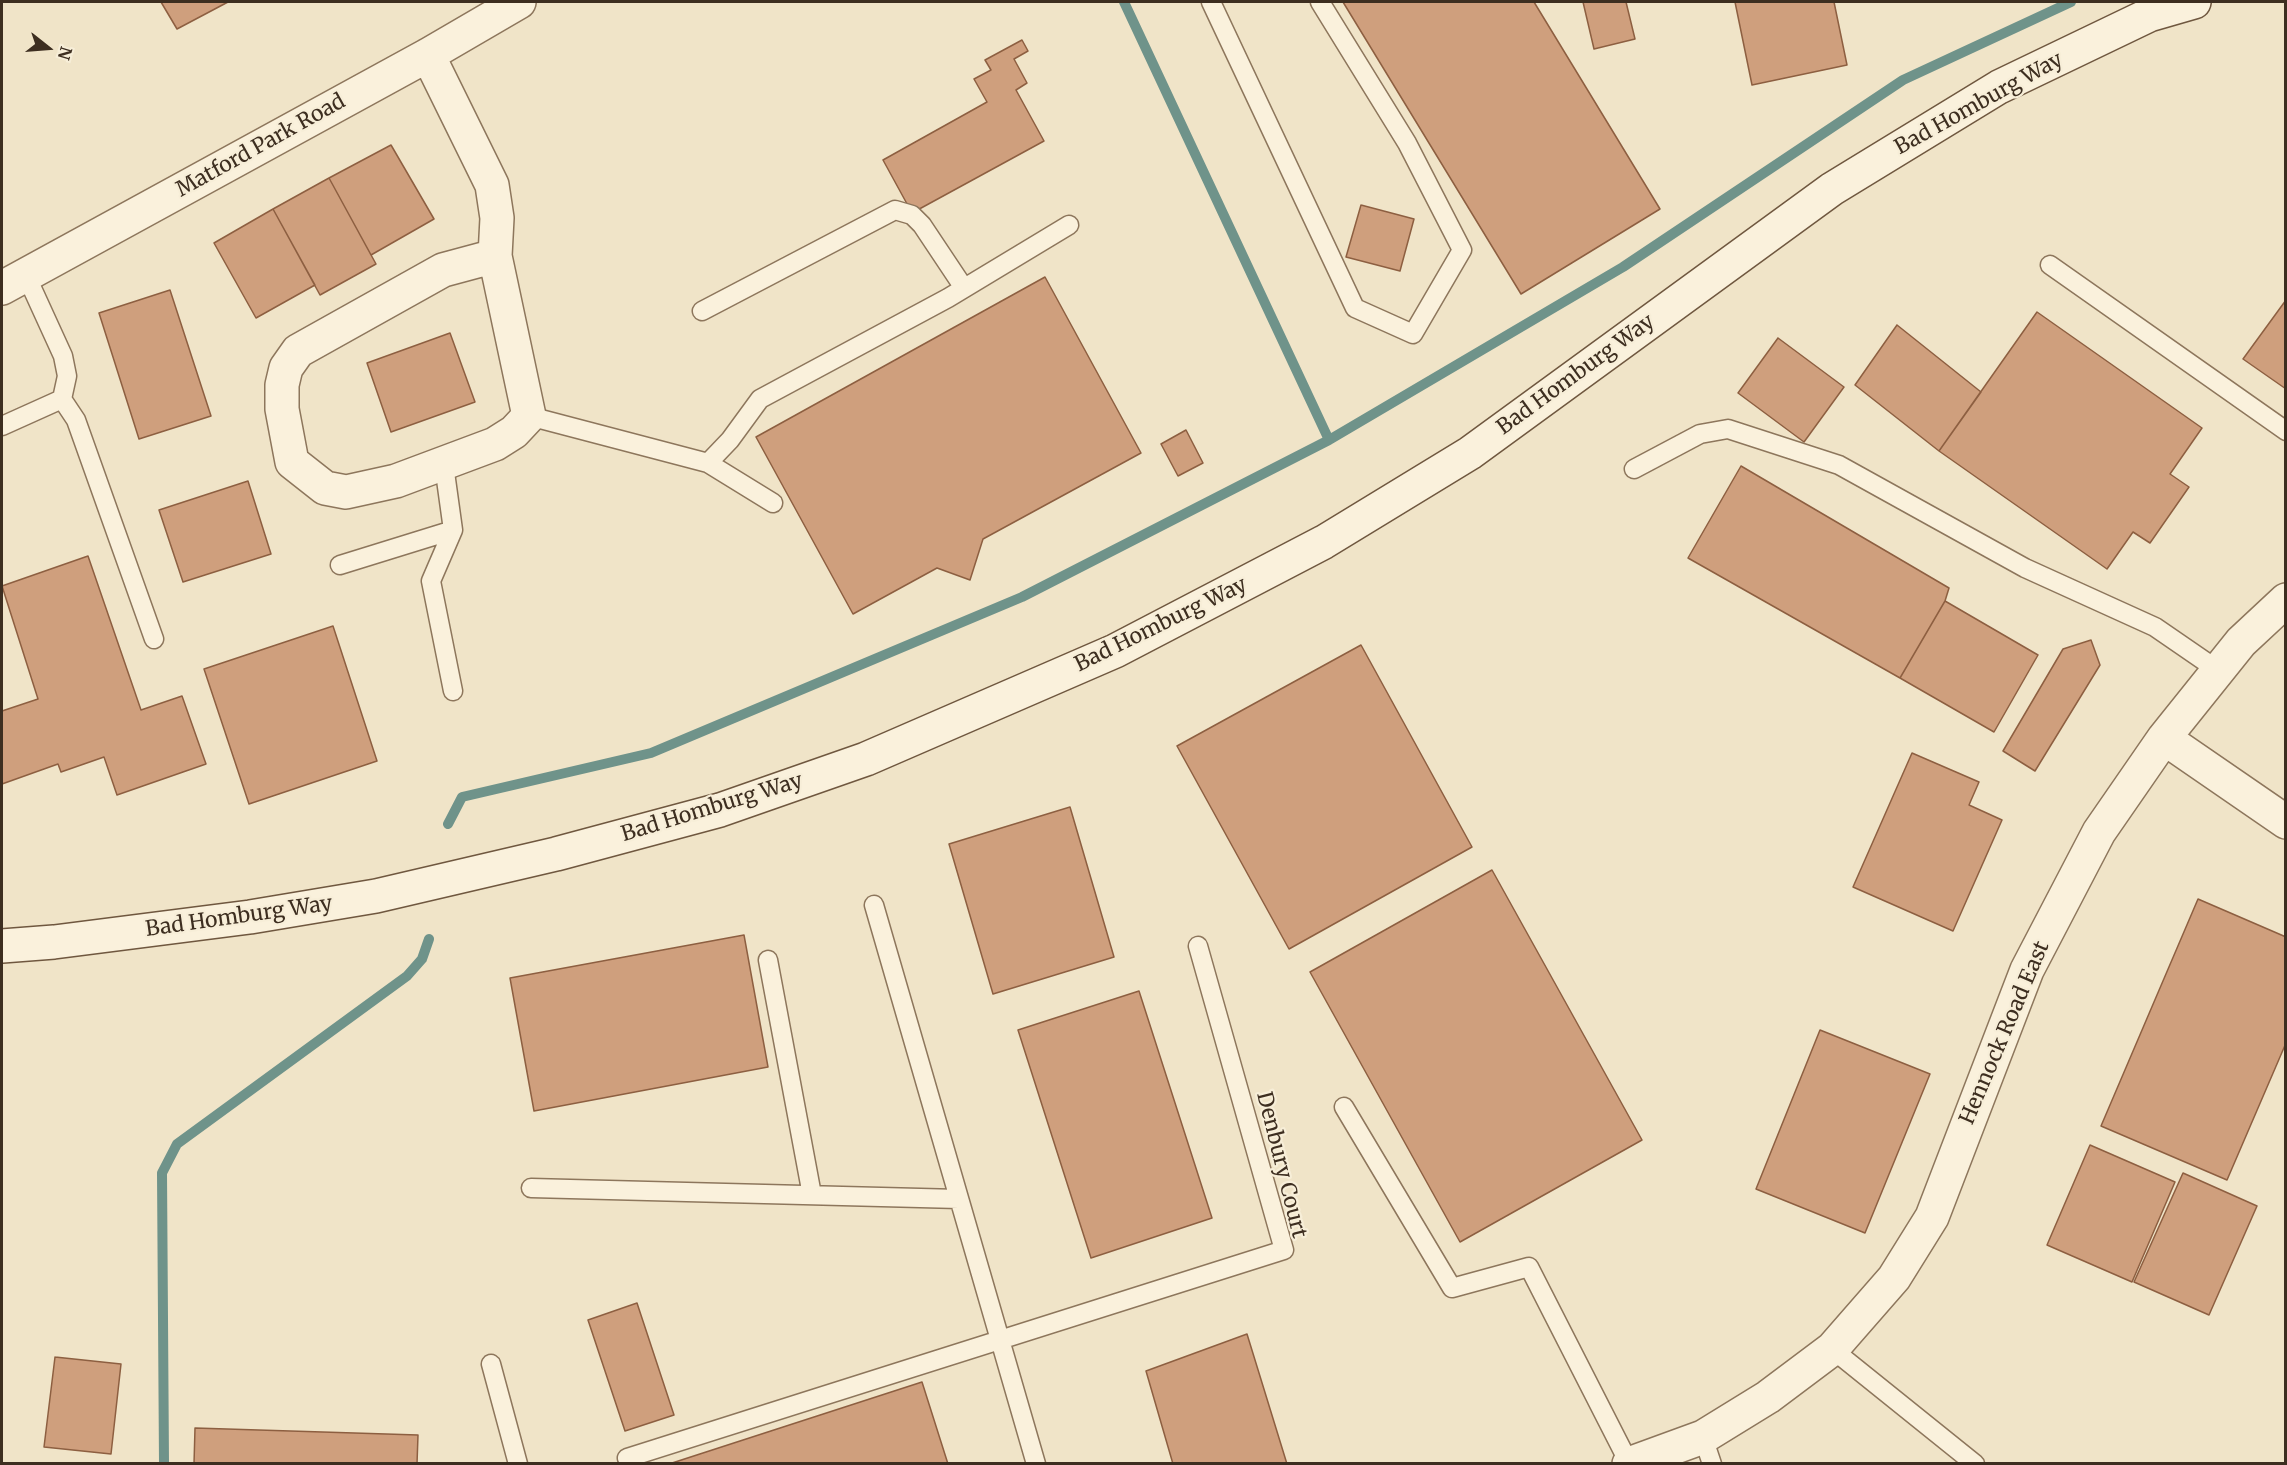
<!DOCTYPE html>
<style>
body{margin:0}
#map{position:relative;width:2287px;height:1465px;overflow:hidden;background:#f0e4c8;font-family:Merriweather,serif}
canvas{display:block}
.frame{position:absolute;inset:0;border:3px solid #3d2e20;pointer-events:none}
.north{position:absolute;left:18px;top:18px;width:60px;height:60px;-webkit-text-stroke:4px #f7eed8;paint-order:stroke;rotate:107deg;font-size:16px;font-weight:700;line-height:24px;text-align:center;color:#3d2e20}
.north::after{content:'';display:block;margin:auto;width:21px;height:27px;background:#3d2e20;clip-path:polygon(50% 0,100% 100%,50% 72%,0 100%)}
</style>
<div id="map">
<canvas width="2287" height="1465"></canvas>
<div class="frame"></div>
<div class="north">N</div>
</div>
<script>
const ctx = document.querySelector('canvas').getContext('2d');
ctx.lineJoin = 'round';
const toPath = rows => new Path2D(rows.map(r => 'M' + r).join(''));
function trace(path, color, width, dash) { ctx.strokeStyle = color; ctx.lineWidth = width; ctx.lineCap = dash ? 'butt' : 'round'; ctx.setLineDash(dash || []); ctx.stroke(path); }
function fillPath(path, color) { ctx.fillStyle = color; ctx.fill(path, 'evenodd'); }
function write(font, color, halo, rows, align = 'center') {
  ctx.font = font + ' Merriweather,serif'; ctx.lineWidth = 4.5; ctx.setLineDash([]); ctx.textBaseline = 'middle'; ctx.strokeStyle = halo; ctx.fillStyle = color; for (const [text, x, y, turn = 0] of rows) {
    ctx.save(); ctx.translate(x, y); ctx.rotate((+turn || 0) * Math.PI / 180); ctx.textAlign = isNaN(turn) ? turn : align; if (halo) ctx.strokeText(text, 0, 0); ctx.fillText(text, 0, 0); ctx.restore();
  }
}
trace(toPath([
 [1329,440,1623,267,1903,80,2071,2],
 [448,824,462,797,651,753,1022,597,1329,440,1124,2],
 [164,1464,162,1173,177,1144,407,976,422,959,429,939]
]), '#6f938a', 10);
const building = toPath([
 [161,2,228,2,177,29,161,2],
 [1343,2,1534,2,1660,209,1521,294,1343,2],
 [1583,2,1626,2,1635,39,1594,49,1583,2],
 [1735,2,1834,2,1847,65,1752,85,1735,2],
 [1022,40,1028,51,1014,59,1027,83,1016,90,1044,141,912,213,883,160,987,102,974,79,991,70,985,60,1022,40],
 [391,145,434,219,371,255,329,178,391,145],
 [329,178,376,264,320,295,273,209,329,178],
 [1361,205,1414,219,1400,271,1346,257,1361,205],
 [273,209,315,285,256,318,214,243,273,209],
 [1045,277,1141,453,983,539,970,580,937,568,853,614,756,437,1045,277],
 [170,290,211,416,139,439,99,313,170,290],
 [2286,300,2286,389,2243,359,2286,300],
 [2037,312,2202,428,2170,474,2189,487,2150,543,2133,532,2107,569,1939,451,2037,312],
 [1897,325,1981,392,1939,451,1855,385,1897,325],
 [450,333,475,402,391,432,367,363,450,333],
 [1778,338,1844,387,1804,442,1738,393,1778,338],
 [1186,430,1203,463,1178,476,1161,444,1186,430],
 [1741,466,1949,588,1945,601,1900,678,1688,558,1741,466],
 [248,481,271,554,183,582,159,510,248,481],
 [88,556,141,710,182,696,206,764,117,795,104,757,61,772,58,764,2,784,2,711,38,699,2,586,88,556],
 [1945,601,2038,655,1994,732,1900,678,1945,601],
 [333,626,377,761,249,804,204,669,333,626],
 [2091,640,2100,665,2035,771,2003,751,2063,649,2091,640],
 [1361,645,1472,847,1289,949,1177,746,1361,645],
 [1912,753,1979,782,1969,805,2002,820,1953,931,1853,887,1912,753],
 [1070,807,1114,957,993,994,949,844,1070,807],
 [1492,870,1642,1140,1460,1242,1310,972,1492,870],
 [2198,899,2286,937,2286,1043,2227,1180,2101,1126,2198,899],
 [744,935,768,1067,534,1111,510,978,744,935],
 [1139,991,1212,1218,1091,1258,1018,1030,1139,991],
 [1820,1030,1930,1074,1865,1233,1756,1189,1820,1030],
 [2090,1145,2175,1182,2132,1282,2047,1245,2090,1145],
 [2183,1173,2257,1206,2209,1315,2134,1282,2183,1173],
 [637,1303,674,1415,625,1431,588,1320,637,1303],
 [1247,1334,1287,1464,1173,1464,1146,1371,1247,1334],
 [55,1357,121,1364,111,1454,44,1447,55,1357],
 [922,1382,948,1464,669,1464,922,1382],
 [195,1428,418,1435,417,1464,194,1464,195,1428]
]);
fillPath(building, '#cf9f7d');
trace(building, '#8d5f41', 1.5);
const lane = toPath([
 [1211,2,1355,308,1413,334,1462,250,1407,143,1320,2],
 [2050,265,2286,431],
 [702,311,895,210,912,215,922,225,964,288],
 [62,399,76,420,154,639],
 [529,416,708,463,773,503],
 [2,426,62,399,67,376,63,356,26,275],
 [708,463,730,440,760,399,948,298,1069,225],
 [444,465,453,530,431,581,453,691],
 [1634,469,1700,434,1728,429,1839,465,2025,568,2155,627,2219,671],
 [340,565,453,530],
 [874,905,1036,1464],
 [768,960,812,1195],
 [1344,1107,1452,1288,1529,1267,1629,1463],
 [531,1188,959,1199],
 [1832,1349,1975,1464],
 [491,1364,518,1464],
 [1703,1437,1712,1464],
 [627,1458,1284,1250,1198,946]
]);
const street = toPath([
 [428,55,492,185,497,218,495,256,529,416,514,432,495,444,396,481,346,492,325,488,292,462,282,409,282,385,286,368,298,351,443,270,495,256],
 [2,288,428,55,519,2],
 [2164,738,2286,822],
 [1629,1464,1703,1437,1768,1397,1832,1349,1894,1278,1932,1217,2027,970,2099,832,2164,738,2241,642,2286,600]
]);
const secondary = toPath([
 [2,946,54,942,250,917,376,896,556,854,720,810,866,759,1115,651,1324,542,1470,453,1832,189,1999,87,2149,15,2194,2]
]);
trace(lane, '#8d765c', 21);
trace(street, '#8d765c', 36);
trace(secondary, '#6f573f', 36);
trace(lane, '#faf1dc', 18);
trace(street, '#faf1dc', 33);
trace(secondary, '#faf1dc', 33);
write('21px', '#3d2e20', '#f7eed8', [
 ["Bad Homburg Way",1979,104,-29],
 ["Matford Park Road",261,146,-29],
 ["Bad Homburg Way",1576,375,-36],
 ["Bad Homburg Way",1161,625,-26],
 ["Bad Homburg Way",712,808,-17],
 ["Bad Homburg Way",239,917,-8],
 ["Hennock Road East",2005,1033,-67],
 ["Denbury Court",1281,1165,76]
]);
</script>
